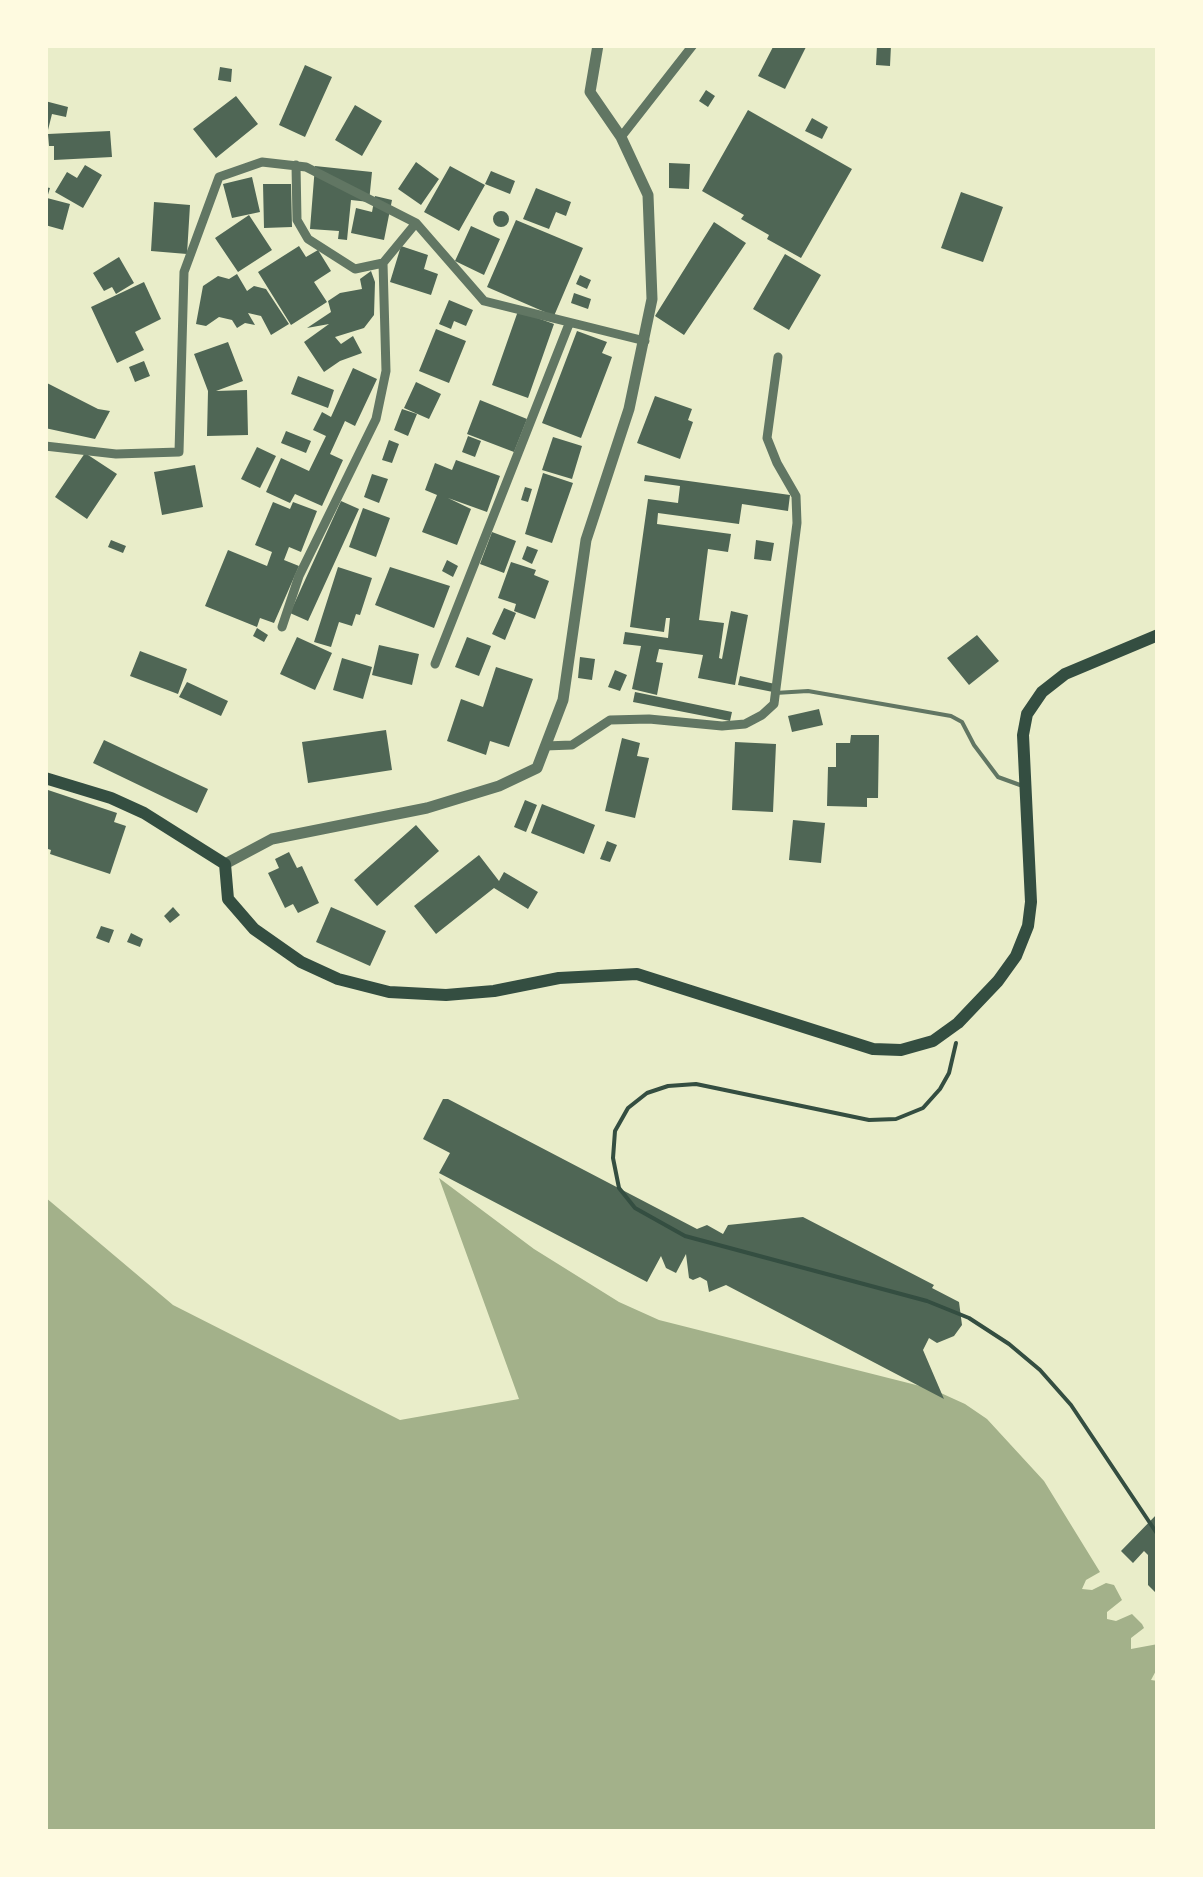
<!DOCTYPE html>
<style>
body{margin:0}
#map{position:relative;width:1203px;height:1877px;overflow:hidden;background:#e9edc9;font-family:"PT Sans",sans-serif}
canvas{display:block}
.frame{position:absolute;inset:0;border:48px solid #fefae0;pointer-events:none}
</style>
<div id="map">
<canvas width="1203" height="1877"></canvas>
<div class="frame"></div>
</div>
<script>
const ctx = document.querySelector('canvas').getContext('2d');
ctx.lineJoin = 'round';
function fillPath(path, color) { ctx.fillStyle = color; ctx.fill(path, 'evenodd'); }
const toPath = rows => new Path2D(rows.map(r => 'M' + r).join(''));
function trace(path, color, width, dash) { ctx.strokeStyle = color; ctx.lineWidth = width; ctx.lineCap = dash ? 'butt' : 'round'; ctx.setLineDash(dash || []); ctx.stroke(path); }
fillPath(toPath([
 [439,1178,534,1249,619,1302,659,1320,932,1389,965,1404,987,1419,1044,1481,1100,1572,1086,1580,1082,1589,1092,1590,1106,1583,1114,1585,1122,1600,1107,1612,1107,1619,1116,1621,1132,1614,1142,1624,1144,1628,1131,1638,1131,1649,1158,1644,1158,1667,1151,1680,1158,1681,1158,1832,45,1832,45,1197,173,1305,400,1420,519,1399]
]), '#a3b18a');
fillPath(toPath([
 [774,45,807,45,785,89,758,76],
 [877,45,891,45,890,66,876,65],
 [305,65,332,77,305,137,279,125],
 [220,67,232,69,231,82,218,80],
 [706,90,715,96,708,107,699,101],
 [236,96,258,124,216,158,193,129],
 [45,101,68,107,66,117,52,114,46,138],
 [355,105,382,121,362,156,335,140],
 [748,110,852,169,801,258,767,239,769,235,741,219,744,215,702,191],
 [812,118,828,127,822,139,805,131],
 [110,131,112,157,54,160,54,146,49,146,48,134],
 [416,162,439,179,421,205,398,189],
 [669,163,690,164,689,189,669,188],
 [85,165,102,175,83,208,55,192,67,172,77,178],
 [315,166,372,172,369,202,351,200,347,240,338,239,339,231,310,229],
 [450,166,485,185,459,231,424,212],
 [491,171,515,181,510,194,485,184],
 [252,177,260,212,232,218,223,184],
 [263,184,291,184,292,227,264,228],
 [45,187,50,188,47,198,70,204,63,230,45,225],
 [536,188,571,202,566,216,556,212,549,229,523,219],
 [961,192,1003,207,983,262,941,248],
 [375,196,392,200,384,240,351,233,356,208,372,212],
 [154,202,190,205,187,254,151,251],
 '493 219a8 8 0 1 1 16 0a8 8 0 1 1-16 0Z',
 [249,215,272,250,238,272,215,238],
 [516,220,583,248,554,316,487,287],
 [714,222,746,243,684,335,655,316],
 [471,226,500,239,484,275,455,261],
 [299,246,306,257,318,250,331,271,314,282,327,302,291,325,258,272],
 [401,246,428,255,424,269,438,274,431,295,390,282],
 [785,254,821,275,789,330,753,309],
 [119,257,134,283,116,294,112,287,104,291,93,273],
 [371,271,375,282,374,315,364,328,335,337,341,344,353,336,362,353,340,361,324,372,304,342,329,324,307,328,331,312,328,301,340,293,362,289,360,279],
 [237,274,247,291,254,286,266,289,289,324,271,335,261,316,248,313,255,325,245,323,237,328,232,320,219,317,206,326,196,324,203,286,218,276,229,279],
 [580,275,591,280,587,289,576,284],
 [144,282,161,319,135,332,144,350,117,363,91,307],
 [574,293,591,299,588,309,571,303],
 [449,300,473,310,466,326,454,321,451,329,439,324],
 [518,311,554,324,528,398,492,385],
 [436,329,466,341,449,383,419,371],
 [577,331,607,342,602,353,612,357,581,438,542,423],
 [228,342,243,381,216,391,247,390,248,435,207,436,208,391,194,354],
 [144,361,150,376,135,382,129,367],
 [353,368,377,379,355,426,345,421,330,454,343,460,322,506,295,494,290,503,266,492,281,458,309,471,326,436,313,430,322,412,331,417],
 [298,376,334,390,328,408,291,394],
 [45,382,98,409,110,411,95,439,45,428],
 [416,382,441,394,429,419,404,408],
 [655,396,692,409,688,420,693,422,680,459,637,443],
 [480,400,527,419,514,452,467,434],
 [402,409,417,414,408,436,394,430],
 [286,431,311,441,306,453,281,443],
 [468,436,481,441,475,457,462,452],
 [553,437,582,446,572,479,542,470],
 [389,440,399,444,392,463,382,460],
 [257,447,276,456,260,488,241,479],
 [85,453,117,474,87,519,55,497],
 [456,460,500,476,487,512,448,498,471,509,457,545,422,532,437,495,425,490,435,463,452,470],
 [195,465,203,507,162,515,154,472],
 [543,473,573,483,552,543,525,534],
 [372,474,388,479,379,503,364,497],
 [645,475,790,495,788,511,742,504,739,524,658,513,657,524,731,534,728,552,708,549,699,620,724,623,719,658,722,659,731,611,748,615,735,685,698,678,703,655,659,649,656,662,663,663,657,695,632,689,641,646,623,644,625,632,668,638,670,618,666,618,664,632,630,627,648,499,678,503,680,486,644,481],
 [525,487,532,489,528,502,521,500],
 [341,501,359,509,308,621,290,613],
 [273,502,290,509,293,502,317,511,301,552,289,547,284,560,299,566,274,623,260,618,257,627,205,606,228,550,267,566,272,552,255,545],
 [363,508,390,518,376,557,349,547],
 [492,532,516,541,504,573,480,564],
 [111,540,126,546,123,553,108,547],
 [756,540,774,543,771,561,754,559],
 [527,546,538,550,532,564,522,559],
 [447,560,458,566,453,577,442,571],
 [511,562,536,570,534,575,549,581,535,619,514,611,516,604,498,598],
 [338,567,372,578,360,615,356,614,352,626,339,622,331,647,314,642],
 [390,567,450,586,434,628,375,605],
 [504,608,516,613,505,640,492,634],
 [257,628,268,635,264,642,253,636],
 [977,635,999,661,969,685,947,658],
 [297,637,332,653,315,690,280,674],
 [467,637,491,646,479,676,455,667],
 [379,645,419,654,412,685,372,675],
 [140,651,187,669,178,694,130,676],
 [580,657,595,659,592,680,578,678],
 [342,658,372,667,363,699,333,690],
 [496,667,533,679,509,747,490,741,486,755,447,741,461,699,483,707],
 [615,670,627,675,620,691,608,687],
 [740,676,775,684,773,692,738,685],
 [187,682,228,701,221,716,179,697],
 [635,692,732,712,730,721,633,702],
 [819,709,823,725,792,732,788,716],
 [386,730,392,770,308,783,302,742],
 [851,735,879,735,878,798,867,798,867,807,827,806,828,767,836,767,836,743,850,743],
 [622,738,640,743,637,756,649,758,635,818,605,811],
 [104,740,208,789,197,813,93,763],
 [735,742,776,744,773,812,732,810],
 [45,789,117,813,114,822,126,826,110,874,50,854,51,850,45,848],
 [525,800,537,805,526,832,514,827],
 [542,804,595,825,584,854,531,833],
 [793,820,825,823,821,863,789,860],
 [416,825,439,851,377,906,354,880],
 [607,841,617,845,610,862,600,859],
 [289,852,297,868,302,866,319,903,298,913,293,904,285,908,268,873,279,868,275,859],
 [479,855,499,881,504,872,538,892,528,909,494,888,436,934,414,906],
 [173,907,180,915,170,923,164,916],
 [331,907,386,931,370,966,316,942],
 [101,926,114,930,109,943,96,938],
 [131,933,143,939,140,947,127,942],
 [443,1099,448,1099,697,1229,707,1225,723,1234,728,1225,803,1217,934,1285,932,1288,959,1302,962,1325,954,1336,937,1343,929,1338,923,1350,944,1399,726,1285,709,1292,707,1281,700,1277,693,1280,689,1278,686,1254,676,1273,666,1268,661,1256,647,1282,439,1173,450,1153,423,1139],
 [1158,1513,1158,1589,1155,1592,1148,1585,1148,1555,1144,1551,1133,1563,1121,1551]
]), '#4f6655');
trace(toPath([
 [956,1043,949,1073,940,1089,923,1108,896,1119,869,1120,696,1084,668,1086,647,1093,628,1108,615,1131,613,1158,619,1188,635,1208,685,1236,927,1301,969,1318,1009,1344,1040,1370,1071,1405,1158,1535]
]), '#344e41', 4);
trace(toPath([
 [775,693,808,691,951,716,962,722,974,745,998,777,1020,785]
]), '#617663', 4);
trace(toPath([
 [621,137,693,45],
 [296,165,297,220,308,239,355,269,383,263],
 [45,446,116,454,179,452,184,272,219,177,262,162,306,167,416,223,484,301,645,341],
 [282,627,299,576,376,419,386,371,383,263,416,223],
 [435,664,569,324],
 [545,746,572,745,610,720,649,719,722,726,745,724,762,715,774,704,797,523,796,496,777,463,767,438,778,357]
]), '#617663', 9);
trace(toPath([
 [225,864,272,839,427,808,499,786,537,768,563,700,586,540,629,409,652,299,648,195,621,137,590,92,598,45]
]), '#617663', 11);
trace(toPath([
 [45,778,111,798,144,813,225,864,228,899,254,929,301,962,338,979,389,992,446,995,494,991,559,978,637,974,873,1049,901,1050,933,1041,958,1023,998,981,1016,956,1028,926,1031,902,1023,735,1027,714,1042,692,1065,674,1158,635]
]), '#344e41', 12);
</script>
